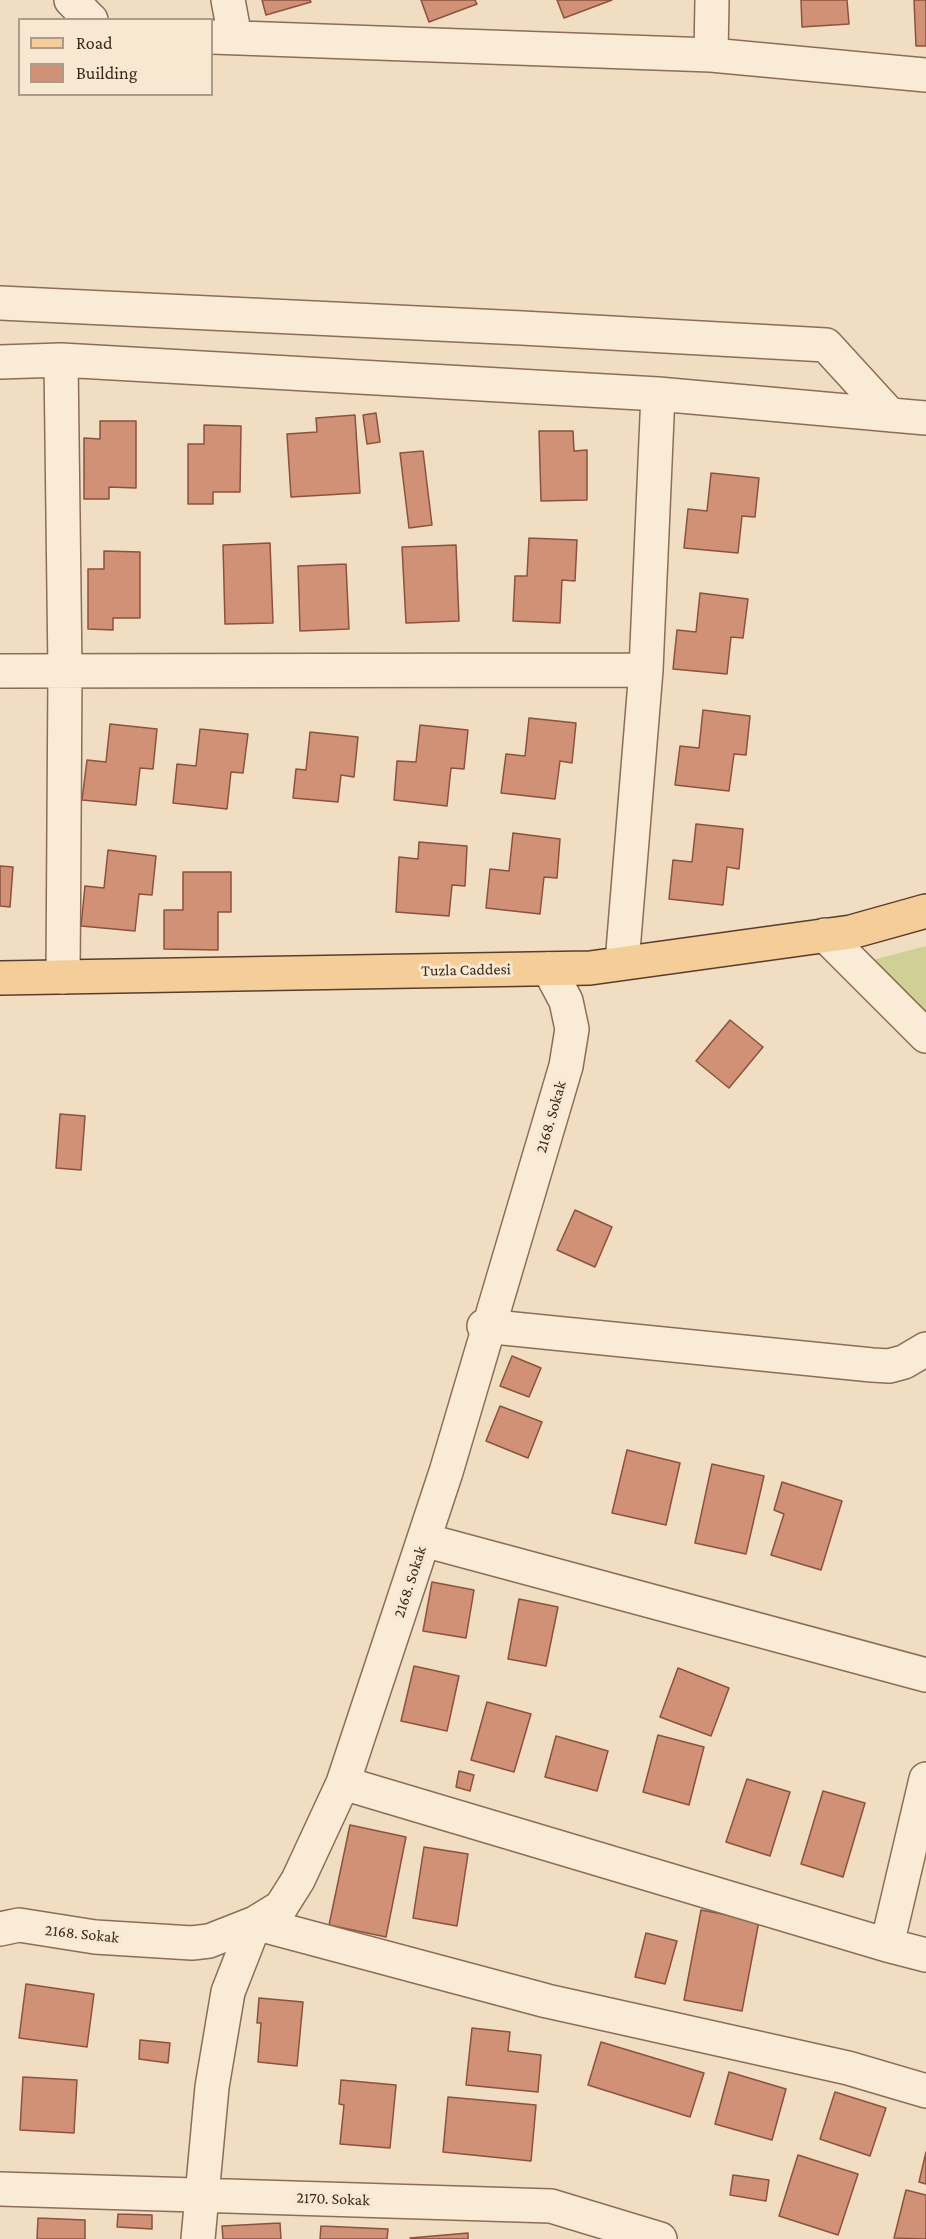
<!DOCTYPE html>
<style>
body{margin:0}
#map{position:relative;width:926px;height:2239px;overflow:hidden;background:#f0ddc2;font-family:"Crimson Pro",serif}
canvas{display:block}
.legend{position:absolute;left:18px;top:18px;width:195px;height:78px;box-sizing:border-box;background:#f7e8d2;border:2px solid #ab9b8a;margin:0;padding:8px 10px;list-style:none;font-size:18px;color:#3a281d}
.legend li{display:flex;align-items:center;gap:12px;height:30px}
.legend b{width:30px;border:2px solid #ab9b8a}
</style>
<div id="map">
<canvas width="926" height="2239"></canvas>
<ul class="legend">
<li><b style="height:8px;background:#f5cd98"></b>Road</li>
<li><b style="height:16px;background:#d09176"></b>Building</li>
</ul>
</div>
<script>
const ctx = document.querySelector('canvas').getContext('2d');
ctx.lineJoin = 'round';
function fillPath(path, color) { ctx.fillStyle = color; ctx.fill(path, 'evenodd'); }
const toPath = rows => new Path2D(rows.map(r => 'M' + r).join(''));
function trace(path, color, width, dash) { ctx.strokeStyle = color; ctx.lineWidth = width; ctx.lineCap = dash ? 'butt' : 'round'; ctx.setLineDash(dash || []); ctx.stroke(path); }
function write(font, color, halo, rows, align = 'center') {
  ctx.font = font + ' "Crimson Pro",serif'; ctx.lineWidth = 6; ctx.setLineDash([]); ctx.textBaseline = 'middle'; ctx.strokeStyle = halo; ctx.fillStyle = color; for (const [text, x, y, turn = 0] of rows) {
    ctx.save(); ctx.translate(x, y); ctx.rotate((+turn || 0) * Math.PI / 180); ctx.textAlign = isNaN(turn) ? turn : align; if (halo) ctx.strokeText(text, 0, 0); ctx.fillText(text, 0, 0); ctx.restore();
  }
}
fillPath(toPath([
 [926,946,926,1018,869,961]
]), '#cfcf96');
const building = toPath([
 [262,0,310,0,311,2,266,15,262,0],
 [421,0,475,0,477,4,429,22,421,0],
 [557,0,612,0,564,18,557,0],
 [801,0,847,0,849,24,802,27,801,0],
 [914,0,926,0,926,46,916,46,914,0],
 [376,413,380,442,367,444,363,415,376,413],
 [355,415,360,493,291,497,287,434,317,432,316,418,355,415],
 [100,421,136,421,136,488,109,487,109,499,84,499,84,438,100,439,100,421],
 [204,425,241,426,240,492,213,492,213,504,188,504,188,444,204,444,204,425],
 [539,431,573,431,574,451,587,450,587,500,541,501,539,431],
 [423,451,432,525,409,528,400,453,423,451],
 [711,473,759,478,755,517,742,516,738,553,684,548,688,509,707,511,711,473],
 [529,538,577,540,575,581,562,580,560,623,513,621,515,576,527,576,529,538],
 [270,543,273,623,225,624,223,545,270,543],
 [456,545,459,621,406,623,402,547,456,545],
 [104,551,140,552,140,618,113,618,113,630,88,629,88,569,104,569,104,551],
 [346,564,349,629,300,631,298,566,346,564],
 [700,593,748,599,743,638,731,637,727,674,673,669,677,630,696,632,700,593],
 [703,710,750,716,746,755,734,754,729,791,675,785,680,746,699,748,703,710],
 [529,718,576,723,572,763,560,761,555,799,501,793,506,754,525,756,529,718],
 [110,724,157,729,153,769,140,768,136,805,82,800,87,760,106,762,110,724],
 [420,725,468,730,464,769,451,768,447,806,394,800,397,761,416,762,420,725],
 [200,729,248,734,243,773,231,772,227,809,173,803,177,764,196,766,200,729],
 [310,732,358,737,354,777,341,775,338,802,293,798,296,769,306,770,310,732],
 [696,824,743,829,739,869,727,867,723,905,669,899,673,860,692,862,696,824],
 [513,833,560,839,557,878,544,877,540,914,486,908,490,869,509,871,513,833],
 [419,842,467,846,465,886,452,885,449,916,396,912,399,857,418,859,419,842],
 [108,850,156,856,152,895,139,894,135,931,81,926,85,886,104,888,108,850],
 [0,866,13,867,10,907,0,906,0,866],
 [183,872,231,872,231,912,218,912,218,950,164,949,164,910,183,910,183,872],
 [730,1020,763,1047,729,1088,696,1061,730,1020],
 [60,1114,85,1116,81,1170,56,1168,60,1114],
 [575,1210,612,1227,595,1267,557,1250,575,1210],
 [512,1356,541,1368,529,1397,500,1386,512,1356],
 [500,1406,542,1422,528,1458,486,1441,500,1406],
 [627,1450,680,1463,666,1525,612,1513,627,1450],
 [712,1464,764,1476,746,1554,695,1543,712,1464],
 [782,1482,842,1501,821,1570,771,1555,784,1514,774,1510,782,1482],
 [432,1582,474,1590,466,1638,423,1631,432,1582],
 [519,1599,558,1607,546,1666,508,1659,519,1599],
 [414,1666,459,1676,447,1731,401,1721,414,1666],
 [678,1668,729,1688,711,1736,660,1717,678,1668],
 [487,1702,531,1714,514,1772,471,1760,487,1702],
 [658,1735,704,1747,689,1805,643,1792,658,1735],
 [556,1736,608,1751,597,1791,545,1777,556,1736],
 [459,1771,474,1775,470,1791,456,1787,459,1771],
 [747,1779,790,1792,770,1856,726,1842,747,1779],
 [823,1791,865,1803,843,1877,801,1864,823,1791],
 [350,1825,406,1837,386,1937,329,1925,350,1825],
 [424,1847,468,1854,457,1926,413,1918,424,1847],
 [701,1910,759,1921,742,2011,684,2000,701,1910],
 [646,1933,677,1941,665,1984,635,1977,646,1933],
 [26,1984,94,1994,87,2047,19,2038,26,1984],
 [259,1998,303,2002,297,2066,258,2062,261,2023,257,2023,259,1998],
 [472,2028,510,2032,508,2051,541,2055,538,2092,466,2085,472,2028],
 [140,2040,170,2043,168,2063,139,2059,140,2040],
 [601,2042,704,2073,690,2117,588,2085,601,2042],
 [729,2072,786,2089,772,2140,715,2124,729,2072],
 [23,2077,77,2080,74,2133,20,2130,23,2077],
 [341,2080,396,2085,390,2148,340,2144,344,2105,339,2104,341,2080],
 [835,2092,886,2108,870,2156,820,2139,835,2092],
 [448,2097,536,2105,531,2161,443,2152,448,2097],
 [926,2152,926,2184,919,2182,926,2152],
 [798,2155,858,2174,838,2235,779,2216,798,2155],
 [733,2175,769,2180,766,2201,730,2195,733,2175],
 [906,2190,926,2195,926,2239,894,2238,906,2190],
 [118,2214,152,2215,152,2229,117,2227,118,2214],
 [38,2218,85,2220,85,2239,37,2239,38,2218],
 [280,2223,281,2239,223,2239,222,2226,280,2223],
 [321,2226,388,2229,387,2239,320,2239,321,2226],
 [468,2233,468,2239,411,2239,410,2238,468,2233]
]);
fillPath(building, '#d09176');
trace(building, '#8b523d', 1.5);
const minor = toPath([
 [71,0,91,20],
 [228,0,235,37],
 [212,37,711,55,926,75],
 [711,55,712,0],
 [0,303,522,328,826,345,890,415],
 [61,360,65,672,63,977],
 [0,362,61,360,658,394,926,418],
 [0,671,646,670],
 [825,935,926,1036],
 [622,963,646,670,658,394],
 [484,1326,872,1365,889,1366,904,1362,926,1349],
 [424,1540,926,1675],
 [343,1783,887,1945,926,1955],
 [0,1929,19,1925,95,1937,192,1943,209,1941,255,1923,281,1907,298,1880,343,1783,446,1472,566,1066,572,1029,566,1001,549,969],
 [887,1945,926,1779],
 [0,2189,551,2206,660,2239],
 [198,2239,212,2087,228,1992,255,1923,547,2001,848,2068,926,2091]
]);
const major = toPath([
 [0,978,590,968,851,932,926,911]
]);
trace(minor, '#8b6d58', 36);
trace(major, '#593c2d', 36);
trace(minor, '#faebd6', 33);
trace(major, '#f5cd98', 33);
write('16px', '#3a281d', '#f7e8d2', [
 ["Tuzla Caddesi",466,970,-1],
 ["2168. Sokak",551,1117,-74],
 ["2168. Sokak",410,1582,-72],
 ["2168. Sokak",82,1934,6],
 ["2170. Sokak",333,2199,2]
]);
</script>
